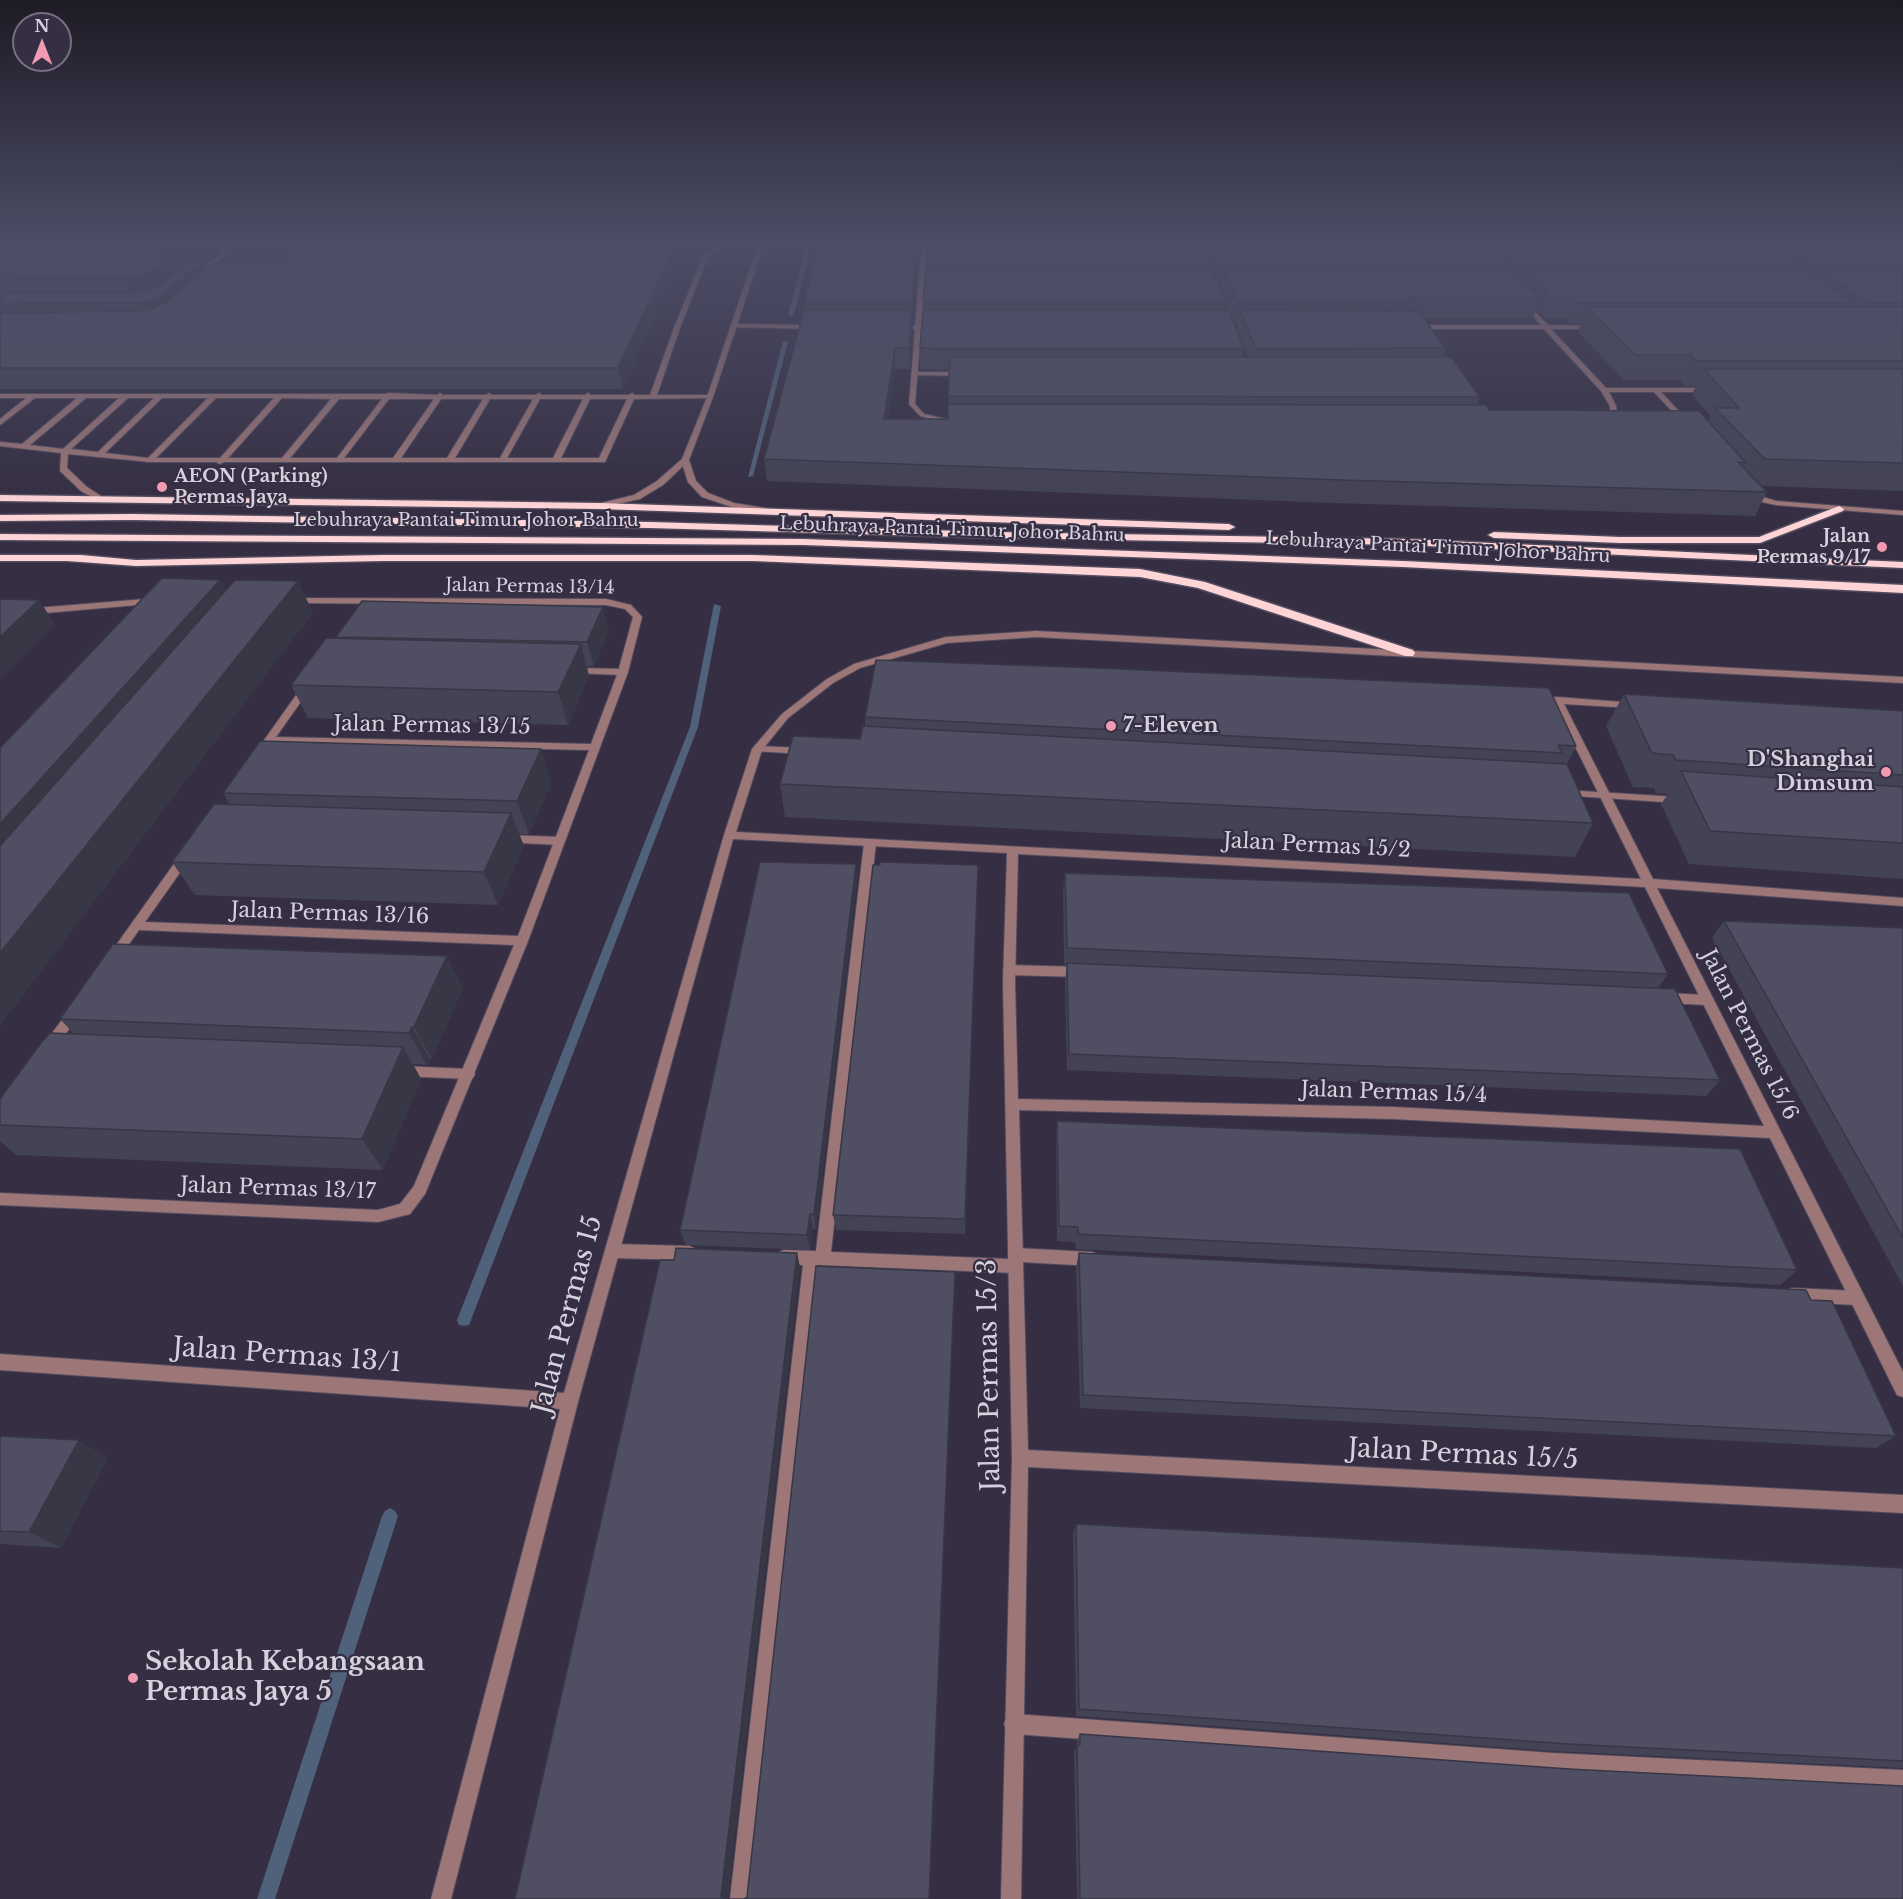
<!DOCTYPE html>
<style>
body{margin:0}
#map{position:relative;width:1903px;height:1899px;overflow:hidden;background:#362f43;font-family:"Libre Baskerville",serif}
canvas{display:block}
.north{position:absolute;left:12px;top:12px;width:60px;height:60px;box-sizing:border-box;background:#362f43;border:2px solid #767081;border-radius:50%;rotate:0deg;font-size:16px;font-weight:700;line-height:24px;text-align:center;color:#d5d2de}
.north::after{content:'';display:block;margin:auto;width:21px;height:27px;background:#f19ab2;clip-path:polygon(50% 0,100% 100%,50% 72%,0 100%)}
</style>
<div id="map">
<canvas width="1903" height="1899"></canvas>
<div class="north">N</div>
</div>
<script>
const ctx = document.querySelector('canvas').getContext('2d');
ctx.lineJoin = 'round';
const toPath = rows => new Path2D(rows.map(r => 'M' + r).join(''));
function fillPath(path, color) { ctx.fillStyle = color; ctx.fill(path, 'evenodd'); }
function trace(path, color, width, dash) { ctx.strokeStyle = color; ctx.lineWidth = width; ctx.lineCap = dash ? 'butt' : 'round'; ctx.setLineDash(dash || []); ctx.stroke(path); }
function write(font, color, halo, rows, align = 'center') {
  ctx.font = font + ' "Libre Baskerville",serif'; ctx.lineWidth = 4.5; ctx.setLineDash([]); ctx.textBaseline = 'middle'; ctx.strokeStyle = halo; ctx.fillStyle = color; for (const [text, x, y, turn = 0] of rows) {
    ctx.save(); ctx.translate(x, y); ctx.rotate((+turn || 0) * Math.PI / 180); ctx.textAlign = isNaN(turn) ? turn : align; if (halo) ctx.strokeText(text, 0, 0); ctx.fillText(text, 0, 0); ctx.restore();
  }
}
fillPath(toPath([
 [808,241,812,241,794,315,791,317,788,315,808,241],
 [783,341,788,342,753,476,748,477,783,341],
 [714,604,721,606,698,727,471,1320,469,1325,464,1326,459,1325,457,1320,690,727,714,604],
 [390,1508,395,1511,398,1516,275,1899,257,1899,382,1516,385,1511,390,1508]
]), '#50627b');
const service = toPath([
 [236,241,243,241,240,243,439,243,442,245,439,247,236,247,195,280,191,280,191,278,236,241],
 [483,241,610,241,611,242,608,244,483,245,478,246,464,262,460,262,474,244,483,241],
 [665,241,765,242,762,244,723,244,708,257,680,328,657,395,710,395,713,397,712,398,634,399,605,462,224,462,220,464,216,462,150,462,68,454,67,468,87,487,104,498,105,500,101,502,81,491,60,471,61,453,0,446,0,442,22,444,77,398,35,398,0,425,0,419,26,398,0,398,0,394,385,394,388,393,437,395,440,393,443,395,486,395,489,393,492,395,536,395,539,393,542,395,585,395,588,393,591,395,629,395,632,393,635,395,650,395,674,328,703,256,717,244,667,244,665,241],
 [86,398,119,398,63,449,30,445,86,398],
 [128,398,154,398,98,452,71,449,128,398],
 [162,398,208,398,148,458,105,453,162,398],
 [216,398,274,398,220,458,156,458,216,398],
 [282,398,331,399,282,458,228,458,282,398],
 [339,399,382,399,337,458,290,458,339,399],
 [389,399,434,399,393,458,344,458,389,399],
 [441,399,483,399,447,458,401,458,441,399],
 [490,399,533,399,500,458,455,458,490,399],
 [540,399,583,399,553,458,507,458,540,399],
 [590,399,627,399,599,458,561,458,590,399],
 [1200,241,1206,241,1209,250,1205,250,1200,241],
 [914,372,965,372,968,374,965,376,912,375,912,373,914,372],
 [574,668,623,669,628,672,623,675,571,673,571,669,574,668],
 [757,746,804,748,809,751,804,754,753,751,752,749,757,746],
 [1564,790,1678,797,1683,800,1678,803,1560,795,1559,793,1560,791,1564,790],
 [505,835,560,837,565,841,560,845,501,842,500,839,501,836,505,835],
 [870,839,876,843,831,1252,1009,1259,1008,1255,1010,1250,1015,1248,1092,1252,1097,1254,1099,1259,1097,1264,1092,1266,1021,1262,1022,1266,1020,1271,1015,1273,818,1265,750,1899,730,1899,803,1265,784,1264,779,1262,777,1257,779,1252,784,1250,816,1251,864,843,870,839],
 [1009,965,1080,967,1084,969,1086,972,1084,975,1080,977,1009,975,1005,973,1003,970,1005,967,1009,965],
 [1664,993,1707,995,1711,997,1713,1000,1711,1003,1707,1005,1664,1003,1660,1001,1658,998,1660,995,1664,993],
 [401,1066,468,1069,473,1070,475,1074,473,1078,468,1079,401,1076,396,1075,394,1071,396,1067,401,1066],
 [612,1244,689,1246,694,1248,696,1253,694,1258,689,1260,612,1258,607,1256,605,1251,607,1246,612,1244],
 [1792,1288,1857,1291,1862,1293,1865,1298,1862,1303,1857,1305,1792,1302,1787,1300,1784,1295,1787,1290,1792,1288],
 [1014,1714,1553,1753,1903,1770,1903,1790,1553,1773,1014,1734,1007,1731,1004,1724,1007,1717,1014,1714]
]);
const minor = toPath([
 [922,241,928,241,921,326,939,328,936,330,921,329,915,404,924,414,950,420,951,422,947,424,920,416,909,404,915,329,897,329,894,327,897,325,915,326,922,241],
 [1524,301,1548,325,1595,326,1593,329,1551,329,1606,388,1708,388,1711,390,1708,392,1661,392,1688,421,1689,423,1685,425,1654,392,1609,392,1616,406,1618,417,1606,421,1602,419,1610,416,1610,406,1601,391,1544,329,1416,329,1413,327,1416,325,1541,325,1522,304,1524,301],
 [734,324,813,325,816,327,813,329,732,327,734,324],
 [1747,491,1753,491,1763,497,1776,501,1903,511,1903,515,1776,505,1757,501,1747,495,1747,491],
 [157,598,160,599,160,603,0,617,0,611,157,598],
 [292,598,606,599,631,605,642,617,628,672,528,941,425,1194,410,1214,378,1222,0,1205,0,1193,378,1210,400,1204,414,1186,514,945,139,930,117,961,113,963,107,958,181,854,185,853,191,857,145,922,518,936,589,750,272,743,264,755,260,756,255,753,304,684,307,683,312,686,276,737,591,744,618,672,633,617,625,609,606,605,289,603,289,599,292,598],
 [1036,631,1903,677,1903,683,1036,637,947,643,860,668,833,683,788,718,762,750,736,832,1641,879,1554,704,1539,703,1534,700,1539,697,1557,697,1635,703,1637,705,1632,708,1564,704,1653,879,1903,898,1903,906,1657,888,1903,1372,1903,1397,1897,1395,1770,1138,1393,1119,1019,1110,1028,1450,1903,1495,1903,1513,1028,1467,1021,1899,1001,1899,1012,1458,1003,983,1007,853,733,839,578,1402,451,1899,431,1899,560,1409,0,1370,0,1354,564,1393,724,835,752,749,782,714,827,679,854,664,946,637,1036,631],
 [1018,854,1645,887,1764,1126,1393,1107,1018,1099,1015,983,1018,854],
 [75,1006,79,1008,81,1011,79,1014,56,1049,51,1050,46,1049,45,1045,46,1041,71,1008,75,1006]
]);
const tertiary = toPath([
 [759,241,765,241,713,397,689,460,696,481,708,493,734,503,765,508,769,510,765,512,732,507,702,497,688,482,683,466,663,485,640,499,597,508,597,504,634,495,657,481,682,459,707,397,759,241]
]);
const trunk = toPath([
 [0,495,600,503,1229,524,1235,527,1229,530,600,509,0,501,0,495],
 [1839,506,1844,509,1843,511,1760,543,1620,543,1494,538,1488,535,1494,532,1620,537,1759,537,1839,506],
 [132,514,650,522,996,532,1405,539,1903,562,1903,568,1405,545,996,538,650,528,132,520,0,521,0,515,132,514],
 [0,534,804,539,1403,561,1903,585,1903,593,1403,567,804,545,0,540,0,534],
 [0,555,81,555,136,560,382,555,753,555,1140,569,1205,582,1413,650,1415,653,1413,656,1405,656,1198,588,1140,577,753,561,382,561,136,566,67,561,0,561,0,555]
]);
trace(service, '#534c5f', 2);
trace(minor, '#534c5f', 2);
trace(tertiary, '#534c5f', 2);
trace(trunk, '#534c5f', 3);
fillPath(service, '#9d7778');
fillPath(minor, '#9d7778');
fillPath(tertiary, '#9d7778');
fillPath(trunk, '#fed4d6');
fillPath(toPath([
 [0,241,177,270,202,262,205,270,281,262,588,250,594,241,683,241,685,249,623,389,0,389],
 [820,241,920,241,912,322,910,369,895,369,888,419,948,419,949,370,920,369,920,348,928,241,1903,241,1903,491,1762,486,1767,492,1755,516,1335,503,767,481,764,459,806,310,805,298],
 [1202,244,1207,244,1206,252],
 [1210,263,1212,270,1208,270],
 [1217,282,1222,282,1220,289],
 [1226,302,1229,310,1224,310],
 [1536,309,1545,318,1565,318,1570,323,1581,323,1578,331,1624,380,1680,380,1685,386,1696,386,1692,394,1711,417,1708,422,1489,410,1477,405,1480,397,1443,357,1445,348,1424,318,1533,318],
 [1234,322,1238,322,1237,330],
 [1244,349,1248,357,1243,357],
 [609,631,594,666,587,666,589,676,568,725,308,718,291,685,337,639,336,637],
 [1624,694,1903,711,1903,879,1689,864,1661,804,1668,794,1656,793,1654,788,1633,787,1606,726],
 [865,717,1576,746,1567,764,1593,823,1575,857,785,817,780,784,860,739,865,727],
 [552,782,529,834,519,834,524,846,498,905,195,895,172,862,230,805,223,793],
 [856,864,857,881,816,1229,813,1229,810,1250,686,1245,680,1230],
 [978,865,965,1234,836,1230,833,1215],
 [1065,873,1668,974,1658,988,1720,1080,1706,1096,1067,1070,1065,980,1067,965,1065,965,1064,962,1063,890],
 [1724,921,1903,928,1903,1286,1712,938],
 [463,988,432,1059,430,1059,427,1065,413,1064,421,1079,383,1170,16,1155,0,1141,0,1099,74,1034,60,1019],
 [1057,1121,1797,1270,1780,1285,1076,1249,1075,1242,1057,1241,1056,1136],
 [1079,1253,1811,1300,1896,1436,1876,1448,1080,1408,1076,1267],
 [0,1436,108,1458,61,1548,0,1544],
 [1076,1524,1903,1568,1903,1768,1553,1751,1076,1716,1073,1535],
 [1080,1734,1569,1769,1903,1899,1077,1899,1074,1751,1077,1746,1077,1741]
]), '#444355');
fillPath(toPath([
 [170,241,214,241,177,270,181,279,202,262,210,282,153,324,143,303,135,304,123,279,150,256],
 [677,241,683,241,685,249,623,389,618,368],
 [918,241,920,241,913,322,912,302],
 [912,310,913,330,910,369,909,348],
 [895,348,895,369,885,441,884,419],
 [220,580,236,612,0,890,0,824],
 [298,581,313,613,0,1026,0,953],
 [39,600,55,624,0,679,0,637],
 [603,607,609,631,594,666,587,642],
 [581,644,589,676,568,725,558,692],
 [541,749,552,782,529,834,517,801],
 [511,813,524,846,498,905,484,872],
 [856,864,857,881,816,1229,814,1214],
 [447,956,463,988,432,1059,414,1027],
 [412,1027,430,1059,427,1065,409,1033],
 [403,1047,421,1079,383,1170,362,1139],
 [810,1214,813,1229,810,1250,807,1235],
 [797,1253,800,1267,728,1899,724,1899,721,1896],
 [955,1272,930,1899,929,1899],
 [79,1440,108,1458,61,1548,29,1532]
]), '#373745');
const building = toPath([
 [0,241,170,241,150,256,171,256,152,271,140,277,123,279,5,279,14,273,0,273,0,241],
 [594,241,677,241,618,368,0,368,0,313,146,311,165,303,215,262,281,262,294,250,588,250,594,241],
 [820,241,918,241,912,302,806,302,807,298,805,298,820,241],
 [928,241,1201,241,1210,262,926,261,928,241],
 [1211,241,1486,241,1506,262,1220,262,1211,241],
 [1498,241,1767,241,1797,263,1518,263,1498,241],
 [1782,241,1903,241,1903,263,1812,262,1782,241],
 [188,262,202,262,158,298,143,303,0,304,0,293,126,293,147,290,161,283,188,262],
 [926,270,1212,270,1226,302,923,302,926,270],
 [1223,270,1513,270,1540,298,1410,298,1412,302,1237,302,1223,270],
 [1526,270,1808,271,1853,303,1577,303,1573,298,1552,298,1526,270],
 [1823,271,1903,271,1903,303,1867,303,1823,271],
 [1587,307,1903,307,1903,361,1696,361,1691,355,1635,355,1587,307],
 [804,310,912,310,909,348,895,348,884,419,948,419,948,404,1486,405,1489,410,1699,411,1746,463,1738,462,1767,492,1341,480,764,459,804,310],
 [923,310,1229,310,1244,349,950,349,920,348,923,310],
 [1240,310,1419,311,1445,348,1256,349,1240,310],
 [950,357,1451,357,1480,397,948,396,950,357],
 [1704,369,1903,369,1903,463,1765,459,1715,408,1739,408,1704,369],
 [162,578,220,580,0,824,0,748,162,578],
 [235,580,298,581,0,953,0,846,235,580],
 [0,599,39,600,0,637,0,599],
 [362,601,603,607,587,642,336,637,362,601],
 [326,638,581,644,558,692,291,685,326,638],
 [876,660,1099,668,1549,688,1576,746,1558,745,1562,753,865,717,876,660],
 [1624,694,1903,711,1903,775,1676,760,1673,755,1652,753,1624,694],
 [863,726,1567,764,1593,823,780,784,793,736,860,739,863,726],
 [260,741,541,749,517,801,223,793,260,741],
 [1681,771,1903,787,1903,843,1710,831,1681,771],
 [214,804,511,813,484,872,172,862,214,804],
 [760,862,856,864,814,1214,810,1214,807,1235,680,1230,760,862],
 [880,862,978,865,965,1219,833,1215,873,865,880,865,880,862],
 [1065,873,1629,893,1668,974,1067,948,1065,873],
 [1724,921,1903,928,1903,1238,1724,921],
 [113,944,447,956,414,1027,412,1027,409,1033,60,1019,113,944],
 [1067,963,1675,989,1720,1080,1069,1054,1067,963],
 [50,1033,403,1047,362,1139,0,1125,0,1099,41,1043,50,1033],
 [1057,1121,1740,1149,1797,1270,1078,1234,1078,1227,1059,1226,1057,1121],
 [676,1248,797,1253,721,1896,724,1899,744,1899,747,1897,816,1266,955,1272,929,1899,515,1899,660,1260,674,1260,676,1248],
 [1079,1253,1806,1290,1811,1300,1832,1301,1896,1436,1083,1395,1079,1253],
 [0,1436,79,1440,29,1532,0,1531,0,1436],
 [1076,1524,1903,1568,1903,1761,1569,1744,1079,1709,1076,1524],
 [1080,1734,1569,1769,1903,1786,1903,1899,1080,1899,1077,1745,1080,1745,1080,1734]
]);
fillPath(building, '#4f4e63');
trace(building, '#373745', 1.5);
const sky = ctx.createLinearGradient(0, 0, 0, 507);
sky.addColorStop(0, '#1e1a25');
sky.addColorStop(0.48, '#4c4d66');
sky.addColorStop(1, '#4c4d6600');
ctx.fillStyle = sky;
ctx.fillRect(0, 0, 1903, 507);
for (const [x, y, r, color] of [
 [162,487,6,"#f19ab2"],
 [1882,547,6,"#f19ab2"],
 [1111,726,6,"#f19ab2"],
 [1886,772,6,"#f19ab2"],
 [133,1678,6,"#f19ab2"]
]) { const dot = new Path2D(); dot.arc(x, y, r, 0, 2 * Math.PI); ctx.fillStyle = color; ctx.fill(dot); trace(dot, '#362f43', 2); }
write('bold 18px', '#d5d2de', '#362f43', [
 ["AEON (Parking)",174,477],
 ["Permas Jaya",174,498],
 ["Jalan",1870,537,"right"],
 ["Permas 9/17",1870,558,"right"]
], 'left');
write('18px', '#d5d2de', '#362f43', [
 ["Lebuhraya Pantai Timur Johor Bahru",466,521],
 ["Lebuhraya Pantai Timur Johor Bahru",952,530,2],
 ["Lebuhraya Pantai Timur Johor Bahru",1438,548,3],
 ["Jalan Permas 13/14",530,587,1]
]);
write('21px', '#d5d2de', '#362f43', [
 ["Jalan Permas 13/15",432,726,1],
 ["Jalan Permas 15/2",1317,846,3],
 ["Jalan Permas 13/16",330,914,2],
 ["Jalan Permas 15/6",1749,1035,63],
 ["Jalan Permas 15/4",1394,1093,2],
 ["Jalan Permas 13/17",278,1189,2]
]);
write('bold 21px', '#d5d2de', '#362f43', [
 ["7-Eleven",1123,726],
 ["D'Shanghai",1874,760,"right"],
 ["Dimsum",1874,784,"right"]
], 'left');
write('26px', '#d5d2de', '#362f43', [
 ["Jalan Permas 15",568,1315,-75],
 ["Jalan Permas 13/1",287,1356,4],
 ["Jalan Permas 15/3",990,1375,-91],
 ["Jalan Permas 15/5",1463,1455,3]
]);
write('bold 26px', '#d5d2de', '#362f43', [
 ["Sekolah Kebangsaan",145,1663],
 ["Permas Jaya 5",145,1693]
], 'left');
</script>
